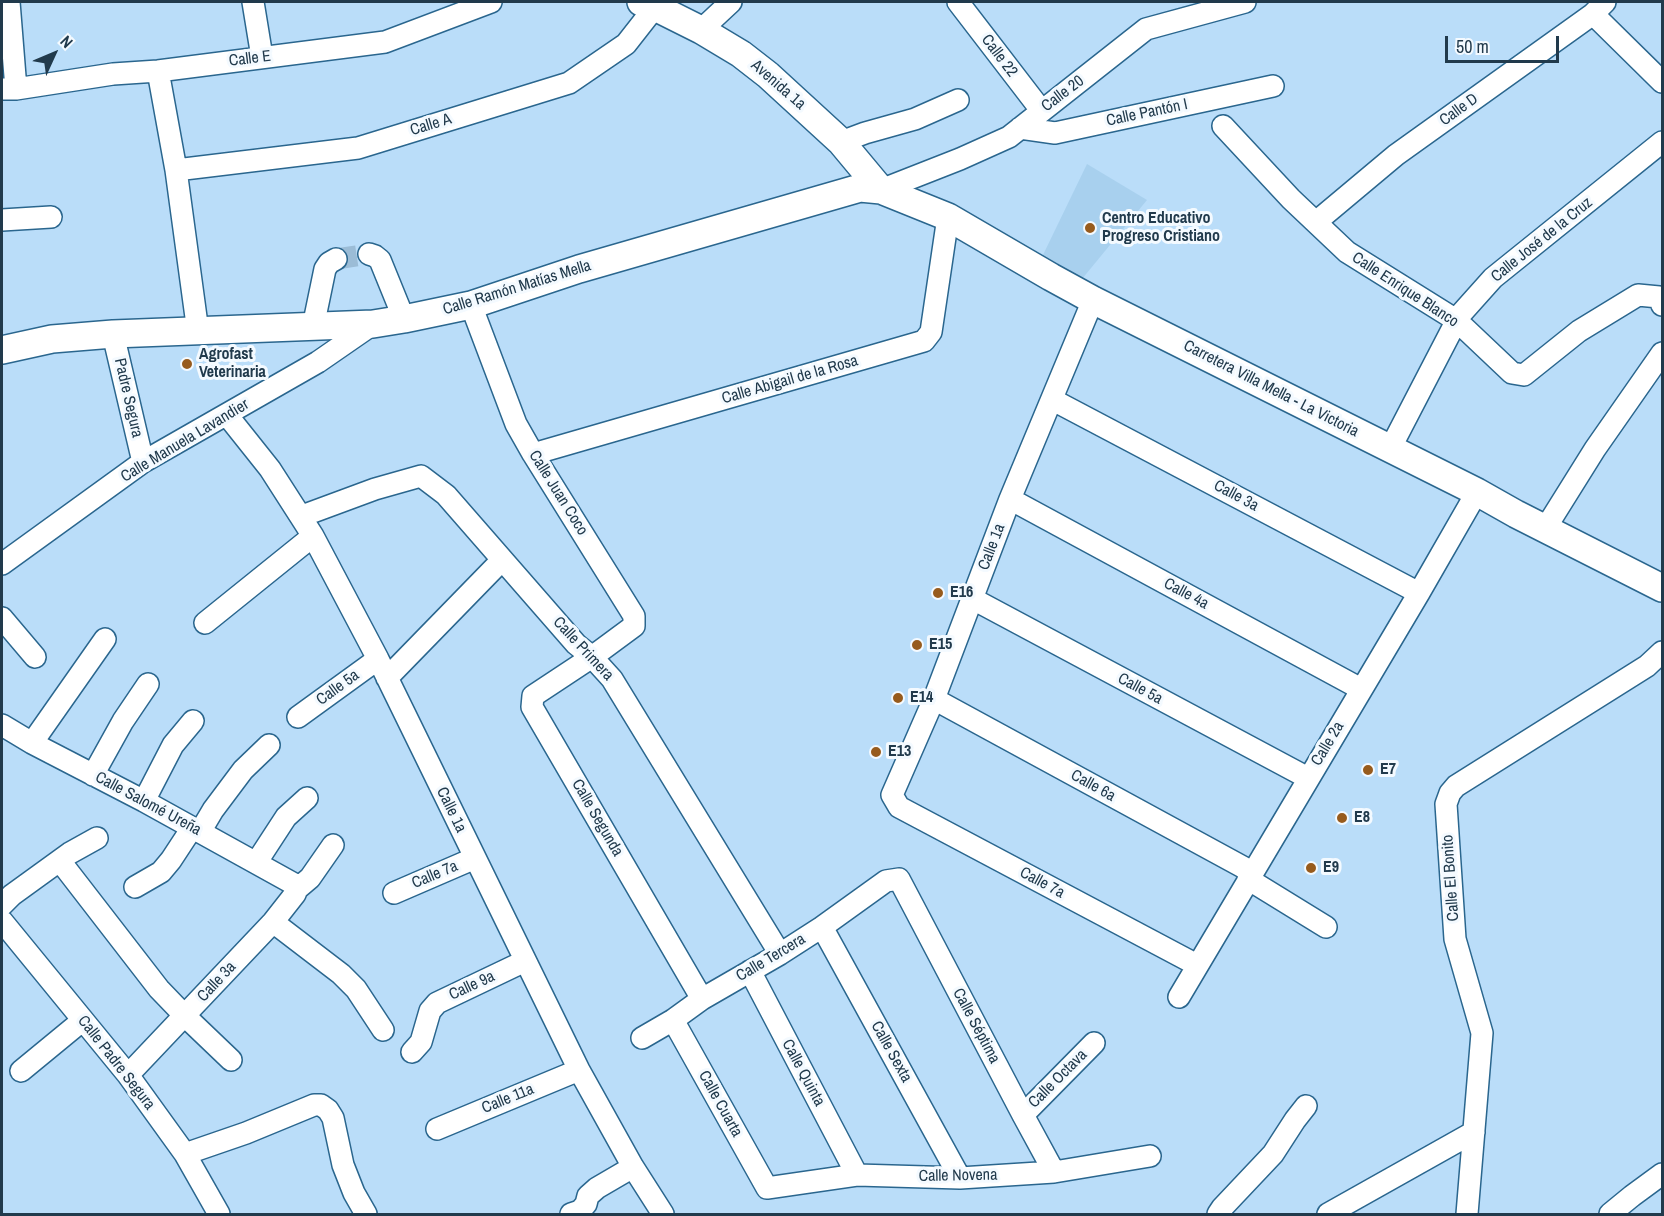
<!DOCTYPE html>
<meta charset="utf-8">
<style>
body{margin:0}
#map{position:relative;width:1664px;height:1216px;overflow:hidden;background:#baddf9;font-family:"Archivo Narrow",sans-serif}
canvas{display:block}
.frame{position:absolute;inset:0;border:3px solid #213a4c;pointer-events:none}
.north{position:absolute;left:24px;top:24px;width:60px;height:60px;-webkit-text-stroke:4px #f4faff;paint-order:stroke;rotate:46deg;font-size:16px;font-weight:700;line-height:24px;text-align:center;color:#213a4c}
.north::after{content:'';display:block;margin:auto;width:21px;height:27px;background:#213a4c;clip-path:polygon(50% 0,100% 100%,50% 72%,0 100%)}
.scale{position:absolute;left:1445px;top:36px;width:114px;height:27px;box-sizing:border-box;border:3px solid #213a4c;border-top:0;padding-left:8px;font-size:18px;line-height:21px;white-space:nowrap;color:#213a4c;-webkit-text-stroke:4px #f4faff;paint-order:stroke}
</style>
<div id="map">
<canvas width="1664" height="1216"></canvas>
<div class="frame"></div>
<div class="north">N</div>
<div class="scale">50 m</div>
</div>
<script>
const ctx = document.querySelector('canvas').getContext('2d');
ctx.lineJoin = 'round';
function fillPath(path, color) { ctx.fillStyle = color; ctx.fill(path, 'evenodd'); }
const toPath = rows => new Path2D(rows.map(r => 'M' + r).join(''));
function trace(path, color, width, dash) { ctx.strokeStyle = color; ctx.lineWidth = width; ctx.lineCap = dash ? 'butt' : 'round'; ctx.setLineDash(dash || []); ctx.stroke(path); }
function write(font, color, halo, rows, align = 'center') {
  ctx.font = font + ' "Archivo Narrow",sans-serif'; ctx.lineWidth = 6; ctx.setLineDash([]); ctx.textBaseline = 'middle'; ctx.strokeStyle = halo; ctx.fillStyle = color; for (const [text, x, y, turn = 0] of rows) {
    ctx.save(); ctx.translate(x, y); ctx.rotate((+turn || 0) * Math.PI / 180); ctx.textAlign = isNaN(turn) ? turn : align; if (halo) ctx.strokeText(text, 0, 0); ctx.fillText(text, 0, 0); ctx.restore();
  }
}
fillPath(toPath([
 [1087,164,1147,200,1082,279,1042,257]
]), '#a8d0ee');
trace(toPath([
 [336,259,369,254]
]), '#9bbcd6', 21, [21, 10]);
const minor = toPath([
 [9,2,16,89],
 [253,2,262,57],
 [958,2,1041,110],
 [1593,14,1662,82],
 [701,30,731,2],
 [158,71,176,170,198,332],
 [2,89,16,89,113,74,158,71,385,42,491,2],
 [1223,126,1291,199,1347,252,1456,320,1512,373,1524,375,1579,331,1638,295,1659,297,1662,305],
 [1020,128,1055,133,1273,86],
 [841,142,865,133,915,119,958,100],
 [176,170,358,148,569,83,626,44,655,7],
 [881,190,960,159,1009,137,1146,29,1245,2],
 [2,220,51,217],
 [1316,222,1396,155,1593,14,1605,2],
 [369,254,375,256,380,260,404,319],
 [1093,300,1010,499,934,699,892,795,899,807,1197,965],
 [471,305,516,424,533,454,634,616,634,626,592,657,533,696,532,707,702,999],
 [313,327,325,269,329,263,336,259],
 [113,334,143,462],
 [1053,400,1419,593],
 [227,415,270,469,313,536,378,659,579,1070,633,1167,663,1214],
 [1390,449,1459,316,1493,278,1662,142],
 [533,454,924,341,931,332,948,217],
 [1010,499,1361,689],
 [302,516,375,489,421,476,446,495,576,644,592,657,612,679,780,954],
 [1545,529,1595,449,1662,353],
 [2,564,143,462,318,362,373,324],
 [973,599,1308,778],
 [2,618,35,657],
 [205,623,313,536],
 [387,678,502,560],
 [934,699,1252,872],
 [298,717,378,659],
 [2,725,32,743,144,801,294,884,297,889,295,894,273,922,128,1075],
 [32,743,105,639],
 [93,775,123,721,148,684],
 [144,801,173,745,193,721],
 [200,832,213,810,243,770,269,745],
 [60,861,159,989,185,1016,231,1060],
 [256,863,286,817,307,798],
 [1248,879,1326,927],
 [135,887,161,872,171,860,192,828],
 [297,889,310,878,333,845],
 [394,893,475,858],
 [2,905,12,895,70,853,97,838],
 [2,921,128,1075,185,1154,219,1214],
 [273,922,341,974,356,989,383,1030],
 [822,927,960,1178],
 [750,971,857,1175],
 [1179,997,1419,593,1477,492],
 [673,1020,767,1188,857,1175,960,1178,1054,1172,1150,1156],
 [642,1038,673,1020,702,999,780,954,822,927,886,881,899,879,1023,1115,1054,1172],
 [412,1052,421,1042,430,1011,437,1003,525,961],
 [21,1071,83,1020],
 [1023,1115,1094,1043],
 [437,1129,579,1070],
 [185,1154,246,1133,314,1105,321,1105,328,1110,333,1118,343,1165,354,1193,366,1214],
 [571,1214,580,1211,586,1204,588,1196,597,1188,633,1167],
 [1218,1214,1222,1208,1273,1154,1295,1120,1306,1106],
 [1328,1214,1474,1132],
 [1467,1214,1482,1033,1455,939,1446,804,1450,793,1456,786,1647,666,1662,652],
 [1610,1214,1632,1196,1662,1174]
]);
const major = toPath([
 [641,2,655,7,701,30,741,54,768,75,841,142,881,190],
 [2,350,52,339,113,334,373,324,404,319,471,305,579,269,860,188,881,190,948,217,1051,277,1093,300,1477,492,1516,514,1662,588]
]);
trace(minor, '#2a668e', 24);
trace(major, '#2a668e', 30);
trace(minor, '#fff', 21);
trace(major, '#fff', 27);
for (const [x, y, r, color] of [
 [1090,228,6,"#975b1d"],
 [187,364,6,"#975b1d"],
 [938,593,6,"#975b1d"],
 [917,645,6,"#975b1d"],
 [898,698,6,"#975b1d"],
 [876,752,6,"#975b1d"],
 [1368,770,6,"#975b1d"],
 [1342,818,6,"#975b1d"],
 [1311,868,6,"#975b1d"]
]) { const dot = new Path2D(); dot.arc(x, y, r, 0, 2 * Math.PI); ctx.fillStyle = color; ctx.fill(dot); trace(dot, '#f4faff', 2); }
write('16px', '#213a4c', '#f4faff', [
 ["Calle 22",999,56,53],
 ["Calle E",250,59,-7],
 ["Avenida 1a",778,85,41],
 ["Calle 20",1063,94,-37],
 ["Calle D",1459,110,-36],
 ["Calle Pantón I",1147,113,-12],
 ["Calle A",431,125,-17],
 ["Calle José de la Cruz",1542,240,-39],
 ["Calle Ramón Matías Mella",517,288,-17],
 ["Calle Enrique Blanco",1405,290,33],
 ["Calle Abigail de la Rosa",790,380,-16],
 ["Carretera Villa Mella - La Victoria",1271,389,27],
 ["Padre Segura",128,398,77],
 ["Calle Manuela Lavandier",185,441,-31],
 ["Calle Juan Coco",558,493,58],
 ["Calle 3a",1236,496,28],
 ["Calle 1a",992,547,-69],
 ["Calle 4a",1186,594,28],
 ["Calle Primera",583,649,47],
 ["Calle 5a",338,688,-36],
 ["Calle 5a",1140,689,28],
 ["Calle 2a",1328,744,-59],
 ["Calle 6a",1093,786,29],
 ["Calle Salomé Ureña",148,804,28],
 ["Calle 1a",451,810,64],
 ["Calle Segunda",597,818,60],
 ["Calle 7a",435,875,-23],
 ["Calle El Bonito",1451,878,-94],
 ["Calle 7a",1042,883,28],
 ["Calle Tercera",771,958,-31],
 ["Calle 3a",217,982,-47],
 ["Calle 9a",472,986,-25],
 ["Calle Séptima",976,1026,62],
 ["Calle Sexta",891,1052,61],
 ["Calle Padre Segura",116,1063,52],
 ["Calle Quinta",803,1073,62],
 ["Calle Octava",1058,1079,-45],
 ["Calle 11a",508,1099,-22],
 ["Calle Cuarta",720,1104,61],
 ["Calle Novena",958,1176,-1]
]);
write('bold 16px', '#213a4c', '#f4faff', [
 ["Centro Educativo",1102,219],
 ["Progreso Cristiano",1102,237],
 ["Agrofast",199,355],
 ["Veterinaria",199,373],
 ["E16",950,593],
 ["E15",929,645],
 ["E14",910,698],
 ["E13",888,752],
 ["E7",1380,770],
 ["E8",1354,818],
 ["E9",1323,868]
], 'left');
</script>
